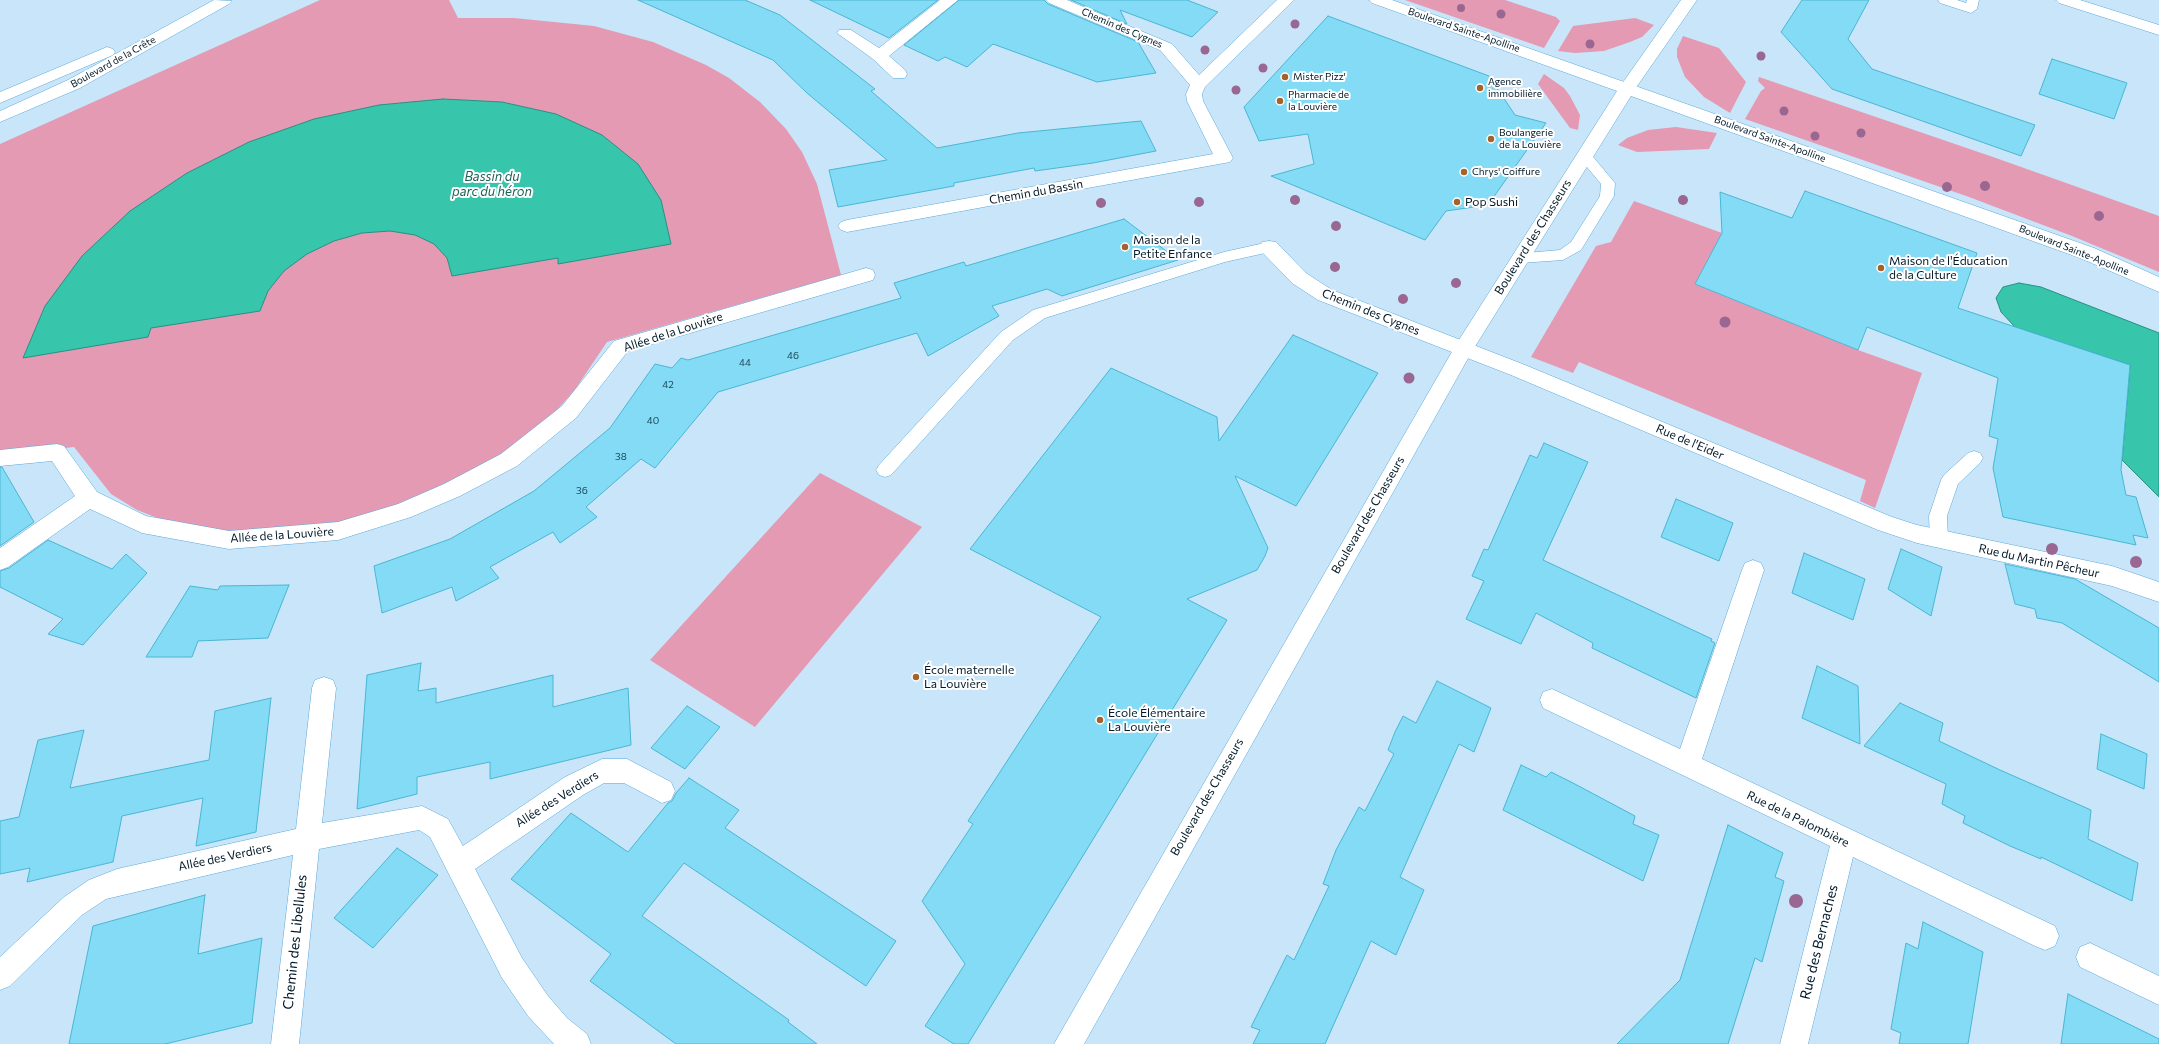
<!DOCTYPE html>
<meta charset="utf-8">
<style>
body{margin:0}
canvas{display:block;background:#c8e5fa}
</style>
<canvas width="2159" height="1044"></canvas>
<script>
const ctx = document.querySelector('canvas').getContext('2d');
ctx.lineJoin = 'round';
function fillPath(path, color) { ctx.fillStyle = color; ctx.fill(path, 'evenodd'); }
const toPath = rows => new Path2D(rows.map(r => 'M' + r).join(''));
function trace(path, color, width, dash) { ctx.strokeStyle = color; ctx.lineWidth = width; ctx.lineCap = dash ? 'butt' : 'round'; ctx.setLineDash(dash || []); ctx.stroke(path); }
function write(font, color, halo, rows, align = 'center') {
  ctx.font = font + ' Commissioner,sans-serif'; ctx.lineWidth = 4; ctx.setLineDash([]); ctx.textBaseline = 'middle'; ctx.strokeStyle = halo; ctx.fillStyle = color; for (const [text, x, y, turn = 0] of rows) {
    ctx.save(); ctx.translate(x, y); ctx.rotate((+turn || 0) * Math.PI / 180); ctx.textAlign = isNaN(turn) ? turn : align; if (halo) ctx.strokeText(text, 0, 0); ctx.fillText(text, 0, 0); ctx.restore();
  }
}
fillPath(toPath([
 [320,0,449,0,458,18,514,18,594,26,653,42,706,65,729,78,760,102,786,129,802,152,817,184,841,275,607,342,574,391,555,412,526,437,465,477,357,521,228,532,168,522,137,510,111,494,74,447,0,455,0,144],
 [1405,0,1505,0,1556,17,1560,21,1544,48],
 [1635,18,1654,25,1642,37,1630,42,1604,51,1575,53,1558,51,1573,26],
 [1683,36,1719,48,1746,82,1730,113,1704,97,1685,77,1677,57,1677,49],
 [1544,74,1564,88,1570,96,1580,115,1578,130,1570,128,1538,84],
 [1759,77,1993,157,2159,216,2159,272,2072,236,1969,197,1745,119,1761,91,1765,88,1758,81],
 [1676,127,1717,133,1709,149,1637,152,1618,145,1627,138,1648,130],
 [1634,201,1722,233,1695,284,1858,350,1922,373,1875,508,1860,501,1866,480,1579,362,1573,373,1531,357,1596,246,1611,242],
 [820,473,922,527,755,727,650,660]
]), '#e39ab2');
const water = toPath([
 [443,99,502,102,556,114,602,135,638,164,661,200,671,244,558,264,558,258,452,276,447,258,434,244,415,235,390,231,362,233,334,241,307,254,284,271,268,291,260,311,151,328,148,337,23,358,45,306,82,256,130,211,187,173,249,142,314,119,379,105,443,99],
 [2019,283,2041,287,2159,333,2159,497,2122,460,2130,365,2015,327,2001,312,1996,298,2003,287,2019,283]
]);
fillPath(water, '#37c5ac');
trace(water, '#279184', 1);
const building = toPath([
 [638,0,745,0,780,15,875,89,871,91,937,148,1018,133,1141,121,1156,151,1093,163,1035,171,1034,168,954,183,954,186,838,207,829,170,887,160,807,93,773,60,638,0],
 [810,0,938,0,889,38,810,0],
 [959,0,1044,0,1048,4,1138,42,1156,73,1097,82,993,44,967,67,945,57,938,61,904,45,959,0],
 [1071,0,1187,0,1218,12,1192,37,1120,10,1127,24,1071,0],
 [1802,0,1869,0,1848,39,1872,69,2035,125,2021,156,1832,89,1781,32,1802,0],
 [1328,16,1489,76,1515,115,1546,123,1488,205,1446,211,1425,240,1271,176,1314,164,1308,134,1259,141,1244,107,1328,16],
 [2052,59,2127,83,2114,119,2039,94,2052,59],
 [1805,191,1977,253,1958,308,2130,365,2121,470,2126,495,2136,497,2148,538,2133,535,2136,545,2003,517,1993,468,1998,439,1989,436,1998,378,1867,327,1858,350,1695,284,1722,233,1720,192,1792,218,1805,191],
 [1124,219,1178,260,1062,296,1047,289,992,306,999,316,928,356,917,333,718,392,655,468,641,459,586,507,597,517,560,543,553,532,490,567,499,578,456,601,452,587,382,613,374,566,450,539,534,491,610,428,655,364,672,368,681,358,688,360,901,298,894,283,964,262,966,266,1124,219],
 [1293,335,1378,373,1296,506,1235,476,1268,548,1265,556,1257,570,1187,599,1227,620,968,1044,954,1044,925,1026,965,964,922,901,973,824,968,821,1101,617,970,549,1111,368,1217,417,1219,441,1293,335],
 [1544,443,1588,462,1543,560,1712,639,1711,641,1715,643,1696,698,1592,648,1593,643,1536,613,1521,644,1466,619,1484,581,1472,576,1484,549,1488,550,1530,455,1537,458,1544,443],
 [0,467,2,467,34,522,0,546,0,467],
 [1676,499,1733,523,1719,561,1661,537,1676,499],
 [48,540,112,569,126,554,147,573,83,645,48,634,63,619,0,587,0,571,9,568,48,540],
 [1901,549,1942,567,1931,616,1888,589,1901,549],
 [1804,553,1865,579,1853,620,1792,593,1804,553],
 [2005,564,2075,579,2159,628,2159,682,2062,623,2037,618,2035,609,2015,604,2005,564],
 [289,585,268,638,198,641,192,657,146,657,190,586,218,590,220,586,289,585],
 [421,663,418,691,436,688,436,703,553,675,553,707,628,688,631,745,490,779,490,762,417,777,417,794,357,809,367,675,421,663],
 [1817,666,1858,686,1860,744,1802,718,1817,666],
 [1437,681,1491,708,1474,752,1459,744,1400,877,1424,890,1396,955,1371,941,1325,1044,1253,1044,1260,1030,1251,1027,1287,955,1294,960,1329,886,1323,884,1336,850,1359,807,1365,811,1394,754,1388,750,1395,732,1403,716,1416,723,1437,681],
 [271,698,256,832,196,846,203,798,122,816,113,862,27,882,30,868,0,874,0,821,19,817,38,740,84,730,70,788,209,760,215,711,271,698],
 [1900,703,1943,723,1939,741,2000,770,2091,810,2088,839,2138,863,2132,901,2041,857,2041,859,2010,846,1963,823,1965,816,1942,804,1946,784,1864,746,1900,703],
 [687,706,720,727,685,769,651,748,687,706],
 [2101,734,2147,754,2144,789,2097,769,2101,734],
 [1521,765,1546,777,1551,772,1573,783,1635,816,1633,824,1659,835,1643,881,1503,810,1521,765],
 [689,778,739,810,725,828,896,941,866,986,684,863,642,916,789,1020,788,1022,817,1044,676,1044,590,981,611,954,511,879,571,813,628,852,668,803,672,801,676,793,689,778],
 [1728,825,1783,853,1775,877,1784,881,1762,962,1755,958,1728,1044,1617,1044,1680,980,1728,825],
 [397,848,438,875,373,948,334,918,397,848],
 [205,895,198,954,262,938,252,1023,165,1044,69,1044,93,926,205,895],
 [1923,922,1983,952,1968,1044,1899,1044,1901,1033,1891,1029,1906,943,1918,949,1923,922],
 [2068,994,2159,1039,2159,1044,2061,1044,2068,994]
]);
fillPath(building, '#83dbf5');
trace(building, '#4ab6d2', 1);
const lane = toPath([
 [1938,0,1957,0,1966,3,1967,0,1979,0,1977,9,1971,13,1940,3,1938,0],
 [1584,150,1589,152,1615,183,1614,196,1581,250,1563,260,1520,263,1515,262,1512,258,1515,254,1560,250,1571,242,1600,196,1601,184,1577,155,1579,152,1584,150],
 [1269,242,1274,243,1277,247,1274,251,1225,262,1045,318,1013,340,891,475,885,477,879,475,876,470,879,465,1001,332,1033,310,1224,252,1269,242],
 [1974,451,1980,453,1983,458,1980,463,1958,484,1947,516,1948,539,1945,544,1939,547,1933,544,1930,539,1929,516,1941,480,1944,475,1968,453,1974,451]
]);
const street = toPath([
 [940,0,958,0,889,56,905,70,907,74,905,78,893,78,873,59,837,33,839,30,851,30,879,48,940,0],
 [1046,0,1067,0,1172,44,1199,75,1277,0,1294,0,1205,87,1202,94,1203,101,1233,158,1230,162,847,232,841,230,838,226,841,222,847,220,1213,154,1187,101,1186,94,1190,85,1160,50,1049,3,1046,0],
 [1681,0,1697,0,1633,92,1621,92,1619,88,1681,0],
 [2056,0,2080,0,2159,25,2159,35,2059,3,2056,0],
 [1269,241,1276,242,1306,273,1332,290,1525,365,1892,517,1917,525,2112,566,2159,582,2159,602,2112,586,1917,543,1878,530,1511,375,1318,300,1292,283,1262,252,1260,247,1262,242,1269,241],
 [866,268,873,270,875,275,873,280,628,351,576,418,517,466,460,496,411,517,338,540,229,549,142,533,90,509,8,567,0,570,0,548,75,496,52,461,0,466,0,450,57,444,64,446,97,492,146,516,229,531,338,522,398,504,444,484,501,454,562,406,614,341,866,268],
 [1753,560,1761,563,1764,570,1702,759,2055,926,2059,936,2055,946,2045,950,2035,946,1853,857,1808,1044,1780,1044,1830,846,1543,708,1540,700,1543,692,1552,689,1680,749,1742,570,1745,563,1753,560],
 [324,677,333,680,336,688,322,823,422,806,448,819,463,846,565,777,602,759,627,759,671,782,675,791,671,800,662,803,624,783,604,783,583,795,475,869,522,958,548,996,567,1018,587,1034,591,1044,554,1044,528,1016,502,978,430,837,419,830,319,849,299,1044,271,1044,293,855,106,899,82,915,10,986,0,990,0,957,64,897,89,880,117,869,296,829,312,688,315,680,324,677],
 [2090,943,2159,976,2159,1005,2080,967,2076,957,2080,947,2090,943]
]);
const secondary = toPath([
 [214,0,232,1,229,4,80,88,0,122,0,111,68,80,214,0],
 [1369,0,1392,0,2094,248,2159,277,2159,292,2080,258,1631,96,1471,353,1084,1044,1054,1044,1457,343,1617,91,1372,3,1369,0],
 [107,47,113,49,115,52,113,55,0,103,0,92,107,47]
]);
trace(lane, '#5ba9da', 1);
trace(street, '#5ba9da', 1);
trace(secondary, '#5ba9da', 1);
fillPath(lane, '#fff');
fillPath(street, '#fff');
fillPath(secondary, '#fff');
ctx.fillStyle = '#996791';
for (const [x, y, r] of [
 [1461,8,4],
 [1501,14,4.5],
 [1295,24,4.5],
 [1590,44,4.5],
 [1205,50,4.5],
 [1761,56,4.5],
 [1263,68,4.5],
 [1236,90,4.5],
 [1784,111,4.5],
 [1861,133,4.5],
 [1815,136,4.5],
 [1985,186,5],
 [1947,187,5],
 [1295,200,5],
 [1683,200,5],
 [1199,202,5],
 [1101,203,5],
 [2099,216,5],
 [1336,226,5],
 [1335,267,5],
 [1456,283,5],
 [1403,299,5],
 [1725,322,5.5],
 [1409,378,5.5],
 [2052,549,6],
 [2136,562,6],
 [1796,901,7]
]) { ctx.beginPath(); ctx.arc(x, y, r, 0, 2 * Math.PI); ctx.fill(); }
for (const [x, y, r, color] of [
 [1285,77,4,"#a3632c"],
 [1480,88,4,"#a3632c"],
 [1280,101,4,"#a3632c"],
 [1491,139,4,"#a3632c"],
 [1464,172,4,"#a3632c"],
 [1457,202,4,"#a3632c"],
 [1125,247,4,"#a3632c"],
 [1881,268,4,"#a3632c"],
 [916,677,4,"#a3632c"],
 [1100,720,4,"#a3632c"]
]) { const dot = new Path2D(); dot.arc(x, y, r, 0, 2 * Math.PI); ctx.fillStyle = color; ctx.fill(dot); trace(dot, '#fff', 1.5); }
write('10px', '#021928', '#fff', [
 ["Chemin des Cygnes",1122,28,23],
 ["Boulevard Sainte-Apolline",1464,30,19],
 ["Boulevard de la Crête",113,62,-29],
 ["Boulevard Sainte-Apolline",1770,139,20],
 ["Boulevard Sainte-Apolline",2074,250,22]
]);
write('10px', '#021928', '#fff', [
 ["Mister Pizz'",1293,77],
 ["Agence",1488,82],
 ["immobilière",1488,94],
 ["Pharmacie de",1288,95],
 ["la Louvière",1288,107],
 ["Boulangerie",1499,133],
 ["de la Louvière",1499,145],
 ["Chrys' Coiffure",1472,172]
], 'left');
write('10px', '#224a5b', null, [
 ["46",793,356],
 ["44",745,363],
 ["42",668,385],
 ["40",653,421],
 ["38",621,457],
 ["36",582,491]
]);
write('12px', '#021928', '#fff', [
 ["Chemin du Bassin",1036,192,-10],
 ["Boulevard des Chasseurs",1533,237,-58],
 ["Chemin des Cygnes",1371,312,22],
 ["Allée de la Louvière",673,332,-18],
 ["Rue de l'Eider",1690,442,23],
 ["Boulevard des Chasseurs",1368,515,-60],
 ["Allée de la Louvière",282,535,-4],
 ["Rue du Martin Pêcheur",2039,561,12],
 ["Boulevard des Chasseurs",1207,797,-60],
 ["Allée des Verdiers",557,799,-32],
 ["Rue de la Palombière",1798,819,26],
 ["Allée des Verdiers",225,857,-12]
]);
write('12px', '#021928', '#fff', [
 ["Pop Sushi",1465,202],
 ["Maison de la",1133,240],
 ["Petite Enfance",1133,254],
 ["Maison de l'Éducation",1889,261],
 ["de la Culture",1889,275],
 ["École maternelle",924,670],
 ["La Louvière",924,684],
 ["École Élémentaire",1108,713],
 ["La Louvière",1108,727]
], 'left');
write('italic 13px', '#1a6357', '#fff', [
 ["Bassin du",492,177],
 ["parc du héron",492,192]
]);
write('14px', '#021928', '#fff', [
 ["Chemin des Libellules",295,942,-84],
 ["Rue des Bernaches",1819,942,-76]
]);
</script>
